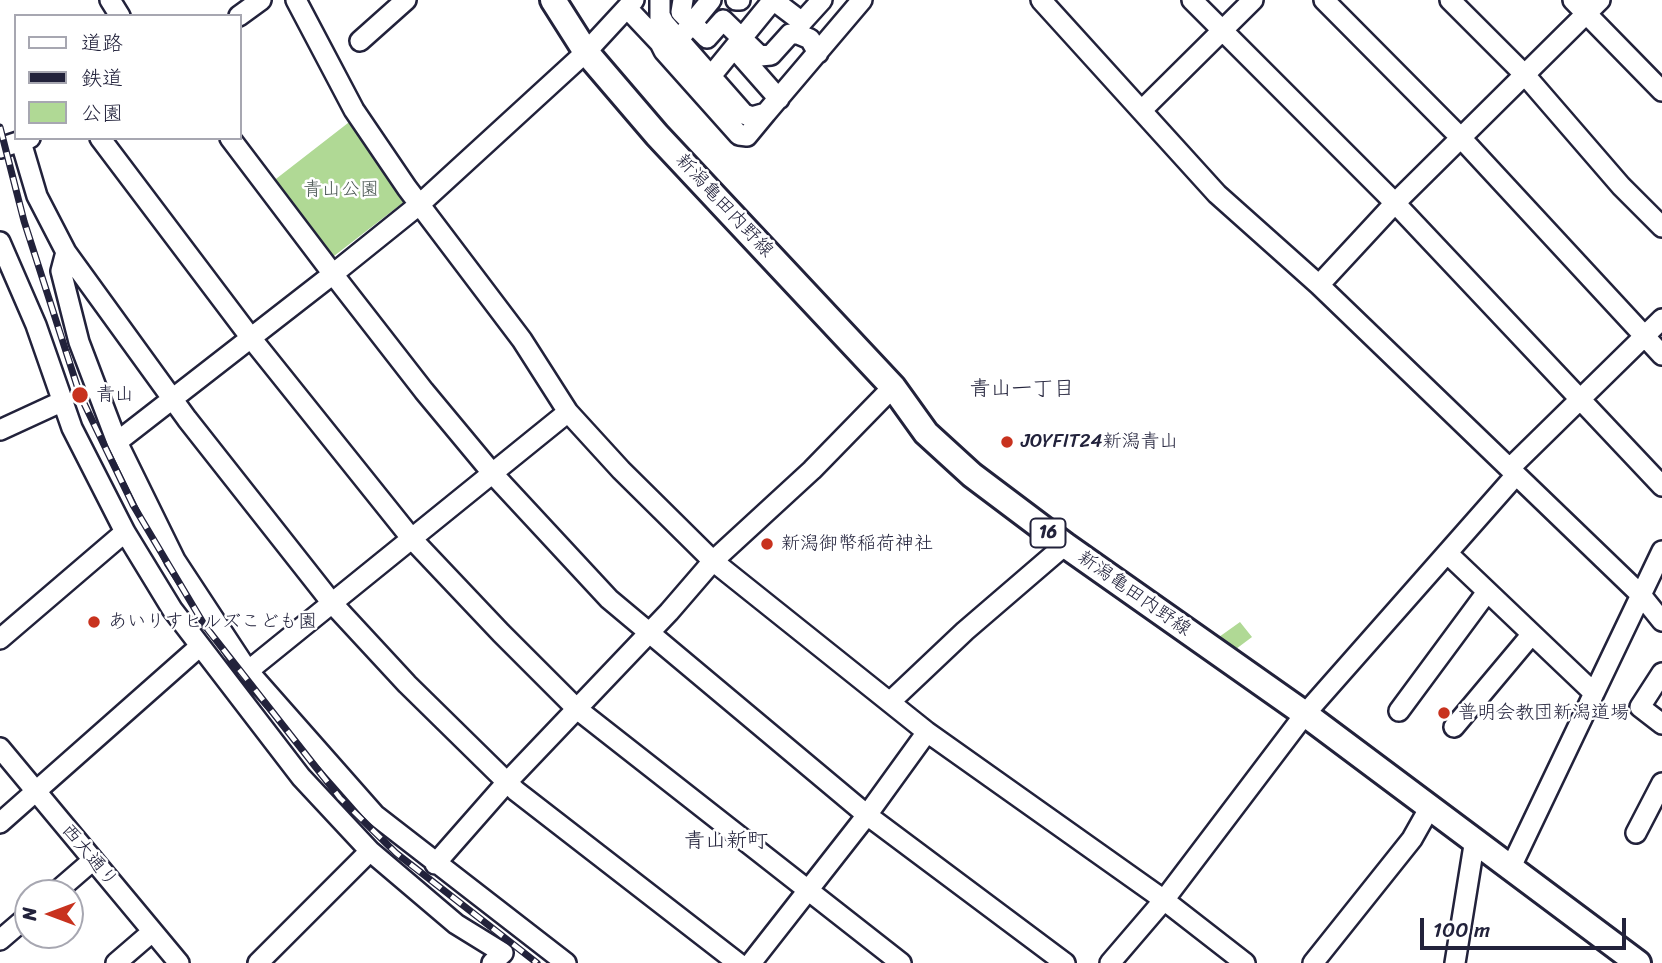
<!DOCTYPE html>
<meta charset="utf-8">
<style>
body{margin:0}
#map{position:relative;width:1662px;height:963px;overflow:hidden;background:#fff;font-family:Sriracha,"Klee One",sans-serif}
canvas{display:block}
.legend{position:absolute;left:14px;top:14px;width:228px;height:126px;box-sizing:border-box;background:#fff;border:2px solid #a7a7b1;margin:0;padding:9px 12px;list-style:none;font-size:21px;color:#22223b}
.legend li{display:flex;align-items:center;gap:14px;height:35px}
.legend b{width:35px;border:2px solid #a7a7b1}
.north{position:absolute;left:14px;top:879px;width:70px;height:70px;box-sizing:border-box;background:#fff;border:2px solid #a7a7b1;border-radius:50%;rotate:270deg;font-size:19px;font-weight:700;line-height:28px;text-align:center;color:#22223b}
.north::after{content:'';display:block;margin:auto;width:24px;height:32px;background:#c8321e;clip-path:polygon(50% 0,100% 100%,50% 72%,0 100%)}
.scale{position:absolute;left:1420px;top:918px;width:206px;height:32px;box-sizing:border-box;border:4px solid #22223b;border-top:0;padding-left:9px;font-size:21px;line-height:24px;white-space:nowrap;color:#22223b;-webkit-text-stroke:5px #fff;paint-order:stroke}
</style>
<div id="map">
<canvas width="1662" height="963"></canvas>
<ul class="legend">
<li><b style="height:9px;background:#fff"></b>道路</li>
<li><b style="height:9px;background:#22223b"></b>鉄道</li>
<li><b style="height:19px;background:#b0d995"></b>公園</li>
</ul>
<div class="north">N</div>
<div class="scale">100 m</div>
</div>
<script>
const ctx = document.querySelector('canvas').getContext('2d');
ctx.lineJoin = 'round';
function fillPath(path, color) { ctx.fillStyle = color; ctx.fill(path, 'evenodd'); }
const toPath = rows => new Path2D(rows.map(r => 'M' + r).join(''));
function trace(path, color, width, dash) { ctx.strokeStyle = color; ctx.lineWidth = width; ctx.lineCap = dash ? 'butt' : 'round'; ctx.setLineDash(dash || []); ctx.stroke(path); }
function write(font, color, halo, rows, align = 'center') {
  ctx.font = font + ' Sriracha,"Klee One",sans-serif'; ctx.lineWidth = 5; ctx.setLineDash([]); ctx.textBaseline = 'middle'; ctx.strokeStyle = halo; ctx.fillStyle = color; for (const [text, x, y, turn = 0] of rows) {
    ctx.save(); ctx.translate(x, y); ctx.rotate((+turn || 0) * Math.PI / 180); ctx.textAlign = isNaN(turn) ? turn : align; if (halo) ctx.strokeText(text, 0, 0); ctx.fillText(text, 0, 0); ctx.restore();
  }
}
fillPath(toPath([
 [348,123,354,123,409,198,334,256,328,257,272,182],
 [1240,622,1252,637,1236,649,1219,637]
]), '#b0d995');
const minor = toPath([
 [110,0,120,16],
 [296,0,354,110,407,188,522,340,568,412,621,470,713,561,927,732,1164,900,1245,963],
 [660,0,660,15,664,23,744,114,752,117,766,113,862,0],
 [683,0,681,12,707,38,723,20,760,56,771,55,790,34,798,34,810,39,818,53],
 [736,0,740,0],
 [773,0,802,22,822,0],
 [1041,0,1217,194,1319,285,1641,595,1662,621],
 [1192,0,1395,203,1662,486],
 [1324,0,1462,139,1662,355],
 [1450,0,1525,75,1621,186,1662,227],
 [1573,0,1662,91],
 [627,8,660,43],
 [660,15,660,43,664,51,739,135,747,136,766,113],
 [239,16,261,0],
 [684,33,711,0],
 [360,41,406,0],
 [734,48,779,99],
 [711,76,773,0],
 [1142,110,1253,0],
 [100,138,251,338,412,539,501,633,577,709,901,963],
 [230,138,333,274,420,204,586,52,634,0],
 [21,142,37,196,66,252,187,419,332,603,407,684,516,791,738,963],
 [0,148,30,138],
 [0,242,36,325,72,428,125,532,172,609,301,777,370,851,456,924,503,953,492,963],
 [66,252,61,271,79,342,117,442,175,560,248,671],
 [1319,285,1395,203,1600,0],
 [0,430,63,401],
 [117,442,333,274,424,391,493,474,609,599,867,815,1065,963],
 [1510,468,1662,319],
 [1447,553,1594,693],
 [0,639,125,532],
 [1662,673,1640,707,1662,724],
 [891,701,965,631,1065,545],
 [1399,711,1487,592],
 [1454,727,1532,634],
 [0,748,179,963],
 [0,823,199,647],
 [1636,833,1662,783],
 [435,864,508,781,669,612,713,561,812,470,893,387],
 [1511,867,1662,551],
 [55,893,92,861],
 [0,940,28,916],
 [116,963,152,932],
 [258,963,370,851],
 [566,963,375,815,248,671,568,412],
 [751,963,867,815,927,732],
 [1110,963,1164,900,1305,714,1516,475],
 [1313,963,1412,839,1430,807],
 [1455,963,1475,839]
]);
const major = toPath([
 [553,0,586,52,657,135,893,387,926,433,972,475,1065,545,1305,714,1638,963]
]);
trace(minor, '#22223b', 24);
trace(major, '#22223b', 30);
trace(minor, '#fff', 19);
trace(major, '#fff', 24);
const rail = toPath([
 [0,127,24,221,80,395,133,505,205,626,340,798,396,853,537,963]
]);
trace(rail, '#22223b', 7);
trace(rail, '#fff', 4.5, [13]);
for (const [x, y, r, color] of [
 [80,395,9,"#c8321e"],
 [1007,442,7,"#c8321e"],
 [767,544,7,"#c8321e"],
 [94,622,7,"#c8321e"],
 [1444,713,7,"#c8321e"]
]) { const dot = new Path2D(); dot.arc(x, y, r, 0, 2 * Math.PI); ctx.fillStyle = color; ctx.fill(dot); trace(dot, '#fff', 2.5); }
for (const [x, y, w] of [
 [1048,533,35]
]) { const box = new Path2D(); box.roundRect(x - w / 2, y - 14.5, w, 29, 5); ctx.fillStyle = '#fff'; ctx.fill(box); trace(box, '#22223b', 2); }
write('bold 18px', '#22223b', null, [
 ["16",1048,533]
]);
write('19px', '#4d5956', '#fff', [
 ["青山公園",341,190]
]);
write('19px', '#22223b', '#fff', [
 ["新潟亀田内野線",724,206,47],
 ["新潟亀田内野線",1134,594,35],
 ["西大通り",89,856,50]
]);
write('19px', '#22223b', '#fff', [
 ["青山",96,395],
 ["JOYFIT24新潟青山",1021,442],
 ["新潟御幣稲荷神社",781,544],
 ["あいりすヒルズこども園",108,622],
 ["普明会教団新潟道場",1458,713]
], 'left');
write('21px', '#22223b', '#fff', [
 ["青山一丁目",1022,390],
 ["青山新町",726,842]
]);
</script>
